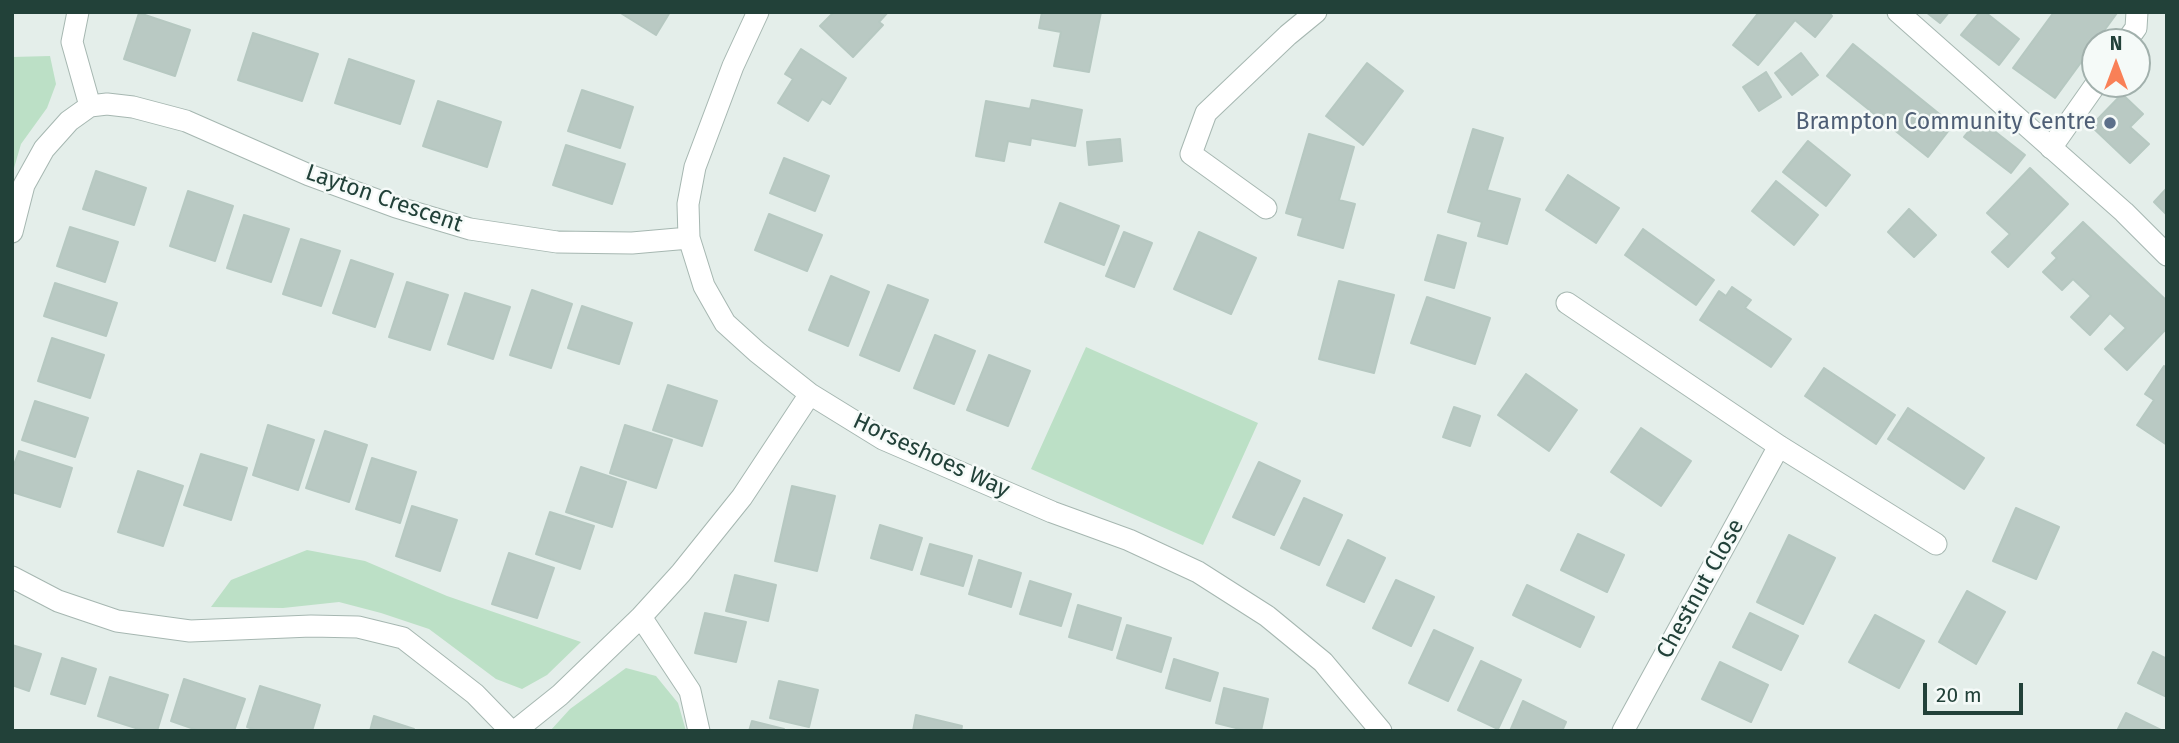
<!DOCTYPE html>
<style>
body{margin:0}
#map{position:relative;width:2179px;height:743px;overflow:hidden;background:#e4eeea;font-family:"Fira Sans",sans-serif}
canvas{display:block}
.frame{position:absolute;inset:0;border:14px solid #224139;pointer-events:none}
.north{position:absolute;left:2081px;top:28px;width:70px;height:70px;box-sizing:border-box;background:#f5faf8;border:2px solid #a1b0ac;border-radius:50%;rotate:0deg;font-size:19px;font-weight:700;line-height:28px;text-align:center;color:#224139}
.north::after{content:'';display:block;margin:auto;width:24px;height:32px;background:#f98057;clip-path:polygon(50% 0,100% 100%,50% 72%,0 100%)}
.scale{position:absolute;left:1923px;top:683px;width:100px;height:32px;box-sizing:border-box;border:4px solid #224139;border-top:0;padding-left:9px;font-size:21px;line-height:24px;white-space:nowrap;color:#224139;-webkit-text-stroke:5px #f5faf8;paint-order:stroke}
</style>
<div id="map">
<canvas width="2179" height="743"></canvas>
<div class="frame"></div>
<div class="north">N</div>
<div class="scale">20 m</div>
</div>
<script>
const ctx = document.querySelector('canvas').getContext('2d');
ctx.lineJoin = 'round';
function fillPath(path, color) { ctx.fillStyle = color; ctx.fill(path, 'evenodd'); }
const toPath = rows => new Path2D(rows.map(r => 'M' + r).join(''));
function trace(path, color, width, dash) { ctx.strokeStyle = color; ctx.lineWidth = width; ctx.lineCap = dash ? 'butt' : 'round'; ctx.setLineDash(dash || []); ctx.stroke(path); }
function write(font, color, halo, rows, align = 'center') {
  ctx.font = font + ' "Fira Sans",sans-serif'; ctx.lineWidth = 5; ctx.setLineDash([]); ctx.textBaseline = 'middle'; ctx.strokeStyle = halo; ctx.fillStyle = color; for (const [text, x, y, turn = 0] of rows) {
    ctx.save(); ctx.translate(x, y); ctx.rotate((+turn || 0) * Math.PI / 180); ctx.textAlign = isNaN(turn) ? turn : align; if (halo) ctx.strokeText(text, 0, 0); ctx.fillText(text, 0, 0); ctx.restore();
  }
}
fillPath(toPath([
 [50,56,56,84,47,108,21,144,12,175,12,57],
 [1086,347,1258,423,1203,545,1031,469],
 [307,550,365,561,447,596,581,642,547,675,522,689,496,679,429,629,381,613,339,602,283,608,211,607,231,580],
 [626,668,656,676,678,703,686,731,550,731,570,709]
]), '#bce0c6');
const building = toPath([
 [619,12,670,12,656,35,619,12],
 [834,12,888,12,879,22,883,25,853,57,820,26,834,12],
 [1042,12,1101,12,1089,72,1054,66,1061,32,1039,28,1042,12],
 [1759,12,1828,12,1832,16,1815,37,1795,20,1758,65,1733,45,1759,12],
 [1926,12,1949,12,1940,23,1926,12],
 [1980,12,1985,12,2019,39,1999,65,1961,35,1980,12],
 [2054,12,2117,13,2055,98,2013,68,2054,12],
 [139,13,190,30,175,76,124,59,139,13],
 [253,33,318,54,302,101,238,80,253,33],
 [1853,44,1953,125,1928,157,1827,76,1853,44],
 [801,49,846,78,830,104,822,99,808,121,778,103,793,79,785,74,801,49],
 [1801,53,1818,75,1792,95,1775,73,1801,53],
 [349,59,414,81,400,124,335,103,349,59],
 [1367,63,1403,91,1363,145,1326,116,1367,63],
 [1766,72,1781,97,1759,111,1743,87,1766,72],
 [582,90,633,107,620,148,568,131,582,90],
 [2122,94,2143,114,2130,127,2149,144,2130,163,2091,126,2122,94],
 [1032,100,1082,110,1075,146,1031,138,1030,145,1008,141,1004,161,976,156,986,101,1030,109,1032,100],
 [438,101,501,122,487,167,423,146,438,101],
 [1979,119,2025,155,2011,173,1964,137,1979,119],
 [1473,129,1503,138,1487,190,1520,199,1507,244,1478,236,1482,222,1448,212,1473,129],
 [1309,134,1354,147,1339,200,1355,204,1343,248,1298,235,1303,218,1286,213,1309,134],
 [1120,139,1122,161,1089,165,1087,142,1120,139],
 [1808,141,1850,175,1826,206,1783,172,1808,141],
 [566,145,625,164,612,204,553,185,566,145],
 [784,158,829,176,815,211,770,193,784,158],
 [2030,168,2068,204,2008,267,1992,252,2010,234,1987,213,2030,168],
 [96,171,146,188,134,225,83,209,96,171],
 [1568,175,1619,208,1596,243,1546,210,1568,175],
 [1776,181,1818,215,1794,245,1752,211,1776,181],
 [2167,188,2167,215,2154,202,2167,188],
 [188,191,233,206,215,261,170,246,188,191],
 [1060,203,1119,226,1104,265,1045,242,1060,203],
 [1909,209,1936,235,1914,257,1888,232,1909,209],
 [769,214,822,235,807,271,755,250,769,214],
 [244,215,289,229,271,282,227,268,244,215],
 [2083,222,2167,301,2167,328,2127,370,2105,349,2126,328,2110,313,2090,335,2071,317,2091,296,2073,279,2062,290,2043,272,2057,258,2052,253,2083,222],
 [70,227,118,242,105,282,57,266,70,227],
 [1643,229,1714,280,1696,305,1625,255,1643,229],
 [1124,232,1152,243,1134,287,1106,276,1124,232],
 [1199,232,1256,258,1231,314,1174,289,1199,232],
 [1438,235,1466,243,1454,288,1425,280,1438,235],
 [301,239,340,251,321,306,283,294,301,239],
 [351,260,393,274,375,327,333,313,351,260],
 [831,276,869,292,848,346,809,330,831,276],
 [1339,281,1394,295,1374,373,1319,359,1339,281],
 [407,282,448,295,430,350,389,337,407,282],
 [55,283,117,303,106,336,44,316,55,283],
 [888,285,928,300,899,371,860,355,888,285],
 [1732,287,1751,300,1745,308,1791,339,1771,367,1700,320,1719,291,1726,296,1732,287],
 [532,290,572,304,551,368,510,355,532,290],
 [465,293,510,307,493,359,448,344,465,293],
 [1427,297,1490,318,1475,364,1411,343,1427,297],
 [582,306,632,323,619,364,568,348,582,306],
 [935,335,975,351,954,404,914,388,935,335],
 [52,338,104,355,90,398,38,381,52,338],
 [989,355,1030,371,1008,426,967,410,989,355],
 [2164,366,2167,368,2167,445,2137,425,2154,400,2145,394,2164,366],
 [1824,368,1895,415,1876,444,1805,396,1824,368],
 [1526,374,1577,410,1549,451,1498,415,1526,374],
 [668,385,717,401,702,446,653,430,668,385],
 [35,401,88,418,75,457,22,440,35,401],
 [1454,407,1480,416,1470,446,1443,437,1454,407],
 [1908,408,1984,458,1964,489,1888,439,1908,408],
 [268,425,314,440,298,490,253,475,268,425],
 [625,425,672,440,656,488,610,473,625,425],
 [1641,428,1691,461,1661,506,1611,472,1641,428],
 [325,431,367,445,349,502,306,488,325,431],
 [19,451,72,468,60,507,12,492,12,470,19,451],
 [201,454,247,468,231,520,184,505,201,454],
 [372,458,416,472,400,523,356,509,372,458],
 [1259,462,1300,481,1274,535,1233,517,1259,462],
 [581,467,626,482,612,527,566,512,581,467],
 [138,471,183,486,163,546,118,532,138,471],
 [792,486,835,496,817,571,775,561,792,486],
 [1304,498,1342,515,1319,565,1281,548,1304,498],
 [412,506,457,520,440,571,396,556,412,506],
 [2016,508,2059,527,2036,579,1993,561,2016,508],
 [550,512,594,526,580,569,536,554,550,512],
 [880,525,922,538,912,570,871,558,880,525],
 [1578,534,1624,555,1607,592,1561,570,1578,534],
 [1789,535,1835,558,1803,624,1757,602,1789,535],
 [1348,540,1385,558,1364,602,1327,585,1348,540],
 [930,544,972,556,963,586,921,574,930,544],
 [509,553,554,568,537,618,492,604,509,553],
 [979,560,1021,573,1011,607,969,594,979,560],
 [735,575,776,585,768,621,726,611,735,575],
 [1396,580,1434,597,1411,646,1373,628,1396,580],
 [1030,581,1071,594,1061,626,1020,614,1030,581],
 [1527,585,1594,617,1580,647,1513,615,1527,585],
 [1967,591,2005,612,1976,664,1939,642,1967,591],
 [1078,605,1121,618,1112,650,1069,637,1078,605],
 [705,613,746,622,736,662,695,653,705,613],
 [1750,613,1798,636,1781,670,1733,647,1750,613],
 [1875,615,1924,641,1899,688,1849,662,1875,615],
 [1127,625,1171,638,1161,672,1117,658,1127,625],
 [1434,630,1473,648,1448,701,1409,683,1434,630],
 [12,645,41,654,29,691,12,685,12,645],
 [2153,652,2167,659,2167,697,2138,683,2153,652],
 [62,658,96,669,85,704,51,694,62,658],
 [1174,659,1218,673,1210,701,1166,688,1174,659],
 [1481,661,1521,680,1498,729,1458,710,1481,661],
 [1720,662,1768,685,1751,722,1702,699,1720,662],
 [110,677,168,695,157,731,145,731,98,716,110,677],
 [184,679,245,699,234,731,200,731,171,721,184,679],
 [779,681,818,690,809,727,770,718,779,681],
 [260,686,320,705,312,731,260,731,247,727,260,686],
 [1224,688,1268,699,1261,731,1248,731,1216,723,1224,688],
 [1523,701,1566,722,1562,731,1510,731,1523,701],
 [2126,713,2163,731,2117,731,2126,713],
 [916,715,962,726,961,731,913,731,916,715],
 [374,716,414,729,413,731,370,731,374,716],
 [752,721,784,729,784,731,749,731,752,721]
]);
fillPath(building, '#b9c9c3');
trace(building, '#b6c8c1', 2);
const minor = toPath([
 [78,12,72,42,90,106],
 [758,12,733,66,695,167,688,204,689,238,704,286,725,323,757,352,810,394,883,439,1052,512,1129,540,1198,572,1267,616,1323,662,1381,731],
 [2126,42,2136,28,2137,12],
 [2051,148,2096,84],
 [1266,208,1191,154,1206,113,1288,35,1316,12],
 [12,232,24,185,44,149,69,121,90,106,107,104,133,107,186,121,309,175,396,207,470,229,557,242,632,243,689,238],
 [1567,303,1779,446,1936,544],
 [12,577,58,601,117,621,190,631,311,626,358,627,403,638,475,694,511,731],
 [641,617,690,691,699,731],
 [515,731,560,695,641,617,681,573,742,497,810,394],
 [1623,731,1779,446]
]);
const tertiary = toPath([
 [1898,12,2124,212,2167,255]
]);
trace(minor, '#a6b7b1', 23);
trace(tertiary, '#a6b7b1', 23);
trace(minor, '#fff', 21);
trace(tertiary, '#fff', 21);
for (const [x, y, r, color] of [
 [2110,123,7,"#5c6f8a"]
]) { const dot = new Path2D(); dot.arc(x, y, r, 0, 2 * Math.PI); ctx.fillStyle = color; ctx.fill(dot); trace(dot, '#f5faf8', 2.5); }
write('23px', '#4e5e75', '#f5faf8', [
 ["Brampton Community Centre",2096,123]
], 'right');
write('23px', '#224139', '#f5faf8', [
 ["Layton Crescent",384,199,19],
 ["Horseshoes Way",931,456,25],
 ["Chestnut Close",1701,589,-61]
]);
</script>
